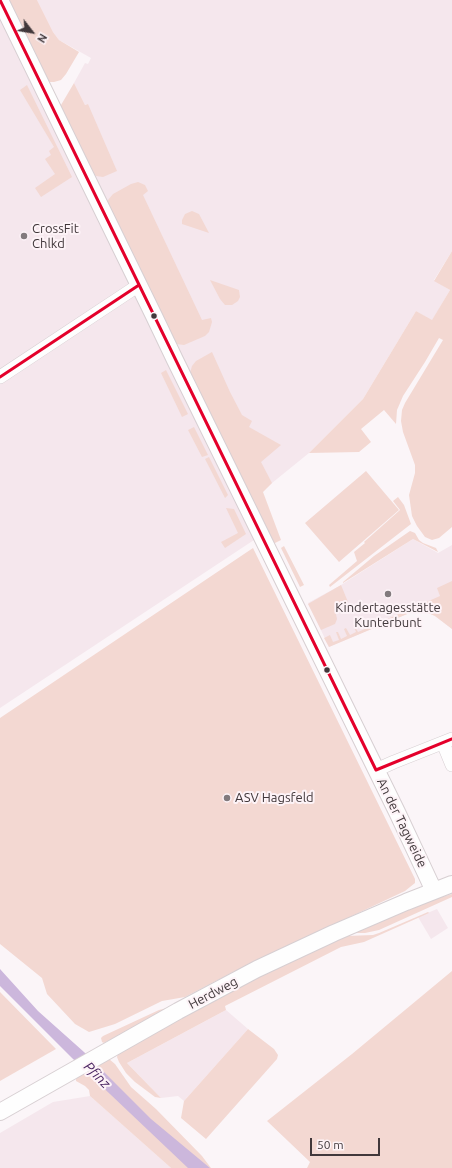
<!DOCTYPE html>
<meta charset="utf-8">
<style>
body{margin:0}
#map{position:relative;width:452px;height:1168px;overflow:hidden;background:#fbf5f8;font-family:Ubuntu,sans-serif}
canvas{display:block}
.north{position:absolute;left:12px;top:12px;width:40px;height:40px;-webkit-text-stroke:3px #fdf3f7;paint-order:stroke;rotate:121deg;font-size:11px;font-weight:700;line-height:16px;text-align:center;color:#41383b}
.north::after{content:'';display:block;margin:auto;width:14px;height:18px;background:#41383b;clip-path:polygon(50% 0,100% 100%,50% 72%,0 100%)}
.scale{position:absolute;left:310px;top:1138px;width:70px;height:18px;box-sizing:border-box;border:2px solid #41383b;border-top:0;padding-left:5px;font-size:12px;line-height:14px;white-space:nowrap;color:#41383b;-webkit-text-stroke:3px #fdf3f7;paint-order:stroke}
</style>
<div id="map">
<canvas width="452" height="1168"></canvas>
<div class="north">N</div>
<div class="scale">50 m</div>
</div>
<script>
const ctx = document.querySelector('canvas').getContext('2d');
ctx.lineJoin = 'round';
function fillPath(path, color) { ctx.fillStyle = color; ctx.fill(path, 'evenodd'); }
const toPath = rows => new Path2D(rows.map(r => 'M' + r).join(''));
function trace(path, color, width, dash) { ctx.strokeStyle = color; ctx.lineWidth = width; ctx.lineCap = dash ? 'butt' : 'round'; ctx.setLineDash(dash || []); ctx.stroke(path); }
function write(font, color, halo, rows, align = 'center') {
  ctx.font = font + ' Ubuntu,sans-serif'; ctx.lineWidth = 4; ctx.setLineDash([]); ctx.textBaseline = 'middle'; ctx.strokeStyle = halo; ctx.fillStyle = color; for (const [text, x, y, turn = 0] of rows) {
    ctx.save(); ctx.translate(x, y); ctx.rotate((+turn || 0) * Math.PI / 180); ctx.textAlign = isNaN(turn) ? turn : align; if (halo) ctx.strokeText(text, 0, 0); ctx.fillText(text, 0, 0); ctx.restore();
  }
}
fillPath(toPath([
 [37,0,452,0,452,251,434,280,450,290,432,321,416,311,363,399,309,453,272,483,263,491,257,538,0,708,0,12,63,142,88,104,85,105,74,83,85,63,88,64,91,58,59,40,53,32],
 [413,539,438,553,452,545,452,629,435,616,419,609,329,647,308,603,341,585],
 [437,909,448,928,431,939,418,917],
 [226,1010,248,1029,184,1101,178,1096,161,1098,127,1063],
 [90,1096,171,1168,0,1168,0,1133,53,1102]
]), '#f5e7ed');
fillPath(toPath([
 [5,0,37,0,53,32,59,40,79,52,66,74,61,80,54,82,50,82,44,78],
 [74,83,85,105,88,104,117,171,103,177,96,176,90,173,60,111,61,105],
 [27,85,72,177,41,197,35,188,55,174,45,159,51,155,49,151,54,147,20,90],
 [138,182,145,185,148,191,143,195,202,320,211,318,212,322,209,332,205,336,184,345,176,344,106,206,108,200,113,194,131,184],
 [192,211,199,214,209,233,182,224,182,220,185,214],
 [452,251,452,527,439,538,432,540,425,537,417,526,412,516,409,495,415,473,415,465,403,432,401,421,402,410,405,403,443,340,439,338,425,362,403,396,397,410,396,424,384,410,361,429,371,442,359,452,309,453,363,399,416,311,432,320,450,290,434,281],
 [210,280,239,290,240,297,238,301,232,305,225,305,220,299],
 [212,352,230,392,242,415,252,421,249,427,281,445,261,462,272,483,263,492,281,540,273,544,189,376,192,366,196,361],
 [166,370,188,414,182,417,161,373],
 [194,427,208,455,202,457,188,430],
 [209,457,228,495,225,498,205,459],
 [366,471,399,510,339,562,305,523],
 [398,497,404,505,411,524,330,587,329,585,357,561,354,552,365,543,364,542,400,510,393,501],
 [226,508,234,509,246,534,225,548,221,542,238,533],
 [410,531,415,533,419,540,423,543,436,548,438,552,413,539,343,583,343,582,374,556],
 [284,546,304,585,300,587,281,548],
 [253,548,415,879,415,883,405,891,233,972,185,997,162,1001,115,1024,89,1032,75,1024,47,994,42,978,0,944,0,718],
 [452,581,452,629,435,616,419,609,329,647,324,638,330,635,333,642,339,640,336,632,338,632,341,639,347,636,344,629,346,628,350,635,356,632,353,625,354,625,358,632,440,596,437,588],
 [341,585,348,602,342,604,338,609,336,614,337,619,335,624,321,630,308,604],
 [452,894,452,897,379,930,365,933,352,933,426,902],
 [428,912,429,913,364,942,341,947,225,1006,226,1010,127,1063,161,1098,155,1097,135,1082,126,1073,119,1062,117,1057,118,1053,144,1038,284,963,341,937,347,936,373,935,379,933],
 [452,971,452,1168,307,1168,310,1162,267,1121,352,1054],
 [0,992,56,1049,0,1081],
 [167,1008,166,1010,104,1043,102,1042,101,1038,103,1036,159,1010],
 [248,1029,274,1049,278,1055,277,1059,206,1139,181,1118,184,1101],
 [109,1059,115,1064,131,1087,156,1109,202,1156,211,1168,171,1168,90,1096,89,1090,85,1086,76,1081,76,1079,79,1076]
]), '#f3d8d2');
fillPath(toPath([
 [0,969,38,1011,84,1052,151,1119,210,1168,188,1168,72,1058,0,986]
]), '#ccb7dc');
const minor = toPath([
 [0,377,139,285],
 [443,743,452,765],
 [376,770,394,762,452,739]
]);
const major = toPath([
 [0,0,154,316,175,360,397,812,434,891],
 [0,1112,178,1011,257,969,334,933,406,902,452,884]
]);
trace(minor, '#d7cfd2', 14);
trace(major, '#d7cfd2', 18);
trace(minor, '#fefefe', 13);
trace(major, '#fefefe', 16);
trace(toPath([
 [0,0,376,770],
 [0,377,139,285],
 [376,770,452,739]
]), '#e4002b', 3);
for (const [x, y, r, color] of [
 [24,236,4,"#827a7d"],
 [154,316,3.5,"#41383b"],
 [388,594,4,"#827a7d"],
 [327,670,3.5,"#41383b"],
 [227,798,4,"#827a7d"]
]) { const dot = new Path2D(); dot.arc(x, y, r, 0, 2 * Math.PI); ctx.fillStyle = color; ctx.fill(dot); trace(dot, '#fdf3f7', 1.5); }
write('13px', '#41383b', '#fdf3f7', [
 ["CrossFit",32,229],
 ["Chlkd",32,244],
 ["Kindertagesstätte",388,608,"center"],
 ["Kunterbunt",388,623,"center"],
 ["ASV Hagsfeld",235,798]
], 'left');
write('13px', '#41383b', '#fdf3f7', [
 ["An der Tagweide",402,823,64],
 ["Herdweg",213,993,-28]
]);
write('italic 14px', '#441e5d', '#fdf3f7', [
 ["Pfinz",97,1075,45]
]);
</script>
